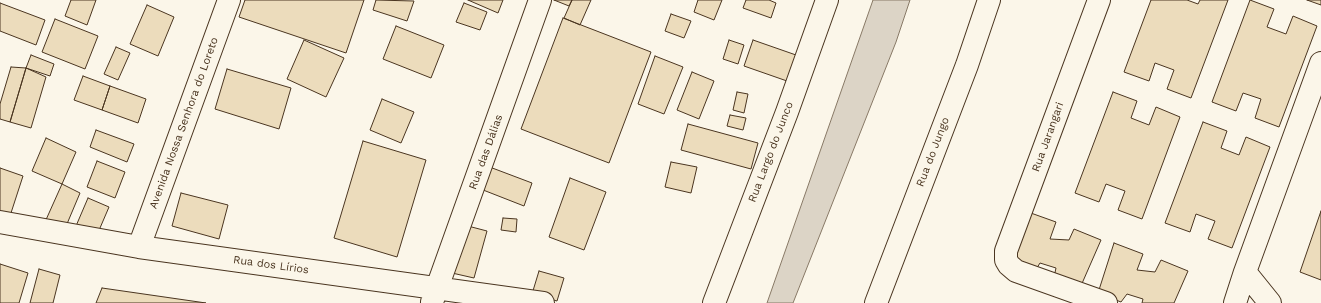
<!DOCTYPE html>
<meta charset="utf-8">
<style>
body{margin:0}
canvas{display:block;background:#fbf6e9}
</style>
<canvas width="1321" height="303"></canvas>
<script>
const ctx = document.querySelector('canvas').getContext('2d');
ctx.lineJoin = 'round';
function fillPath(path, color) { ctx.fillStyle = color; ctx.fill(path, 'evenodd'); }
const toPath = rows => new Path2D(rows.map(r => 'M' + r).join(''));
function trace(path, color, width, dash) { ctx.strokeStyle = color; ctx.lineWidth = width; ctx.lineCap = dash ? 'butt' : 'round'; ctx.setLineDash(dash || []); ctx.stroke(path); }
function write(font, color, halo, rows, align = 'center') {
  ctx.font = font + ' "Work Sans",sans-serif'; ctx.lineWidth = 3; ctx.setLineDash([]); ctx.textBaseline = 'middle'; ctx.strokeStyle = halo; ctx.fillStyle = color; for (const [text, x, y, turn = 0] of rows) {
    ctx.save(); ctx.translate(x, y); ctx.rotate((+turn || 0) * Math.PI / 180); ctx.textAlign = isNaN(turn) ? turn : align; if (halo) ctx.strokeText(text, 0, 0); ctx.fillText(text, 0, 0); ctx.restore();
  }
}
const water = toPath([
 [873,0,910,0,896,42,793,303,767,303,873,0]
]);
fillPath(water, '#dcd4c6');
trace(water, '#887966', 1);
const building = toPath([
 [71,0,96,0,87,25,65,16,71,0],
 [245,0,364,0,346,53,239,17,245,0],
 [376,0,414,1,407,21,373,10,376,0],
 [468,0,503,0,498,13,468,0],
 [554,0,572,0,569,6,554,0],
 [572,0,591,0,580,25,564,18,572,0],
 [698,0,722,0,714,20,694,12,698,0],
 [746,0,769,0,776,3,771,18,743,8,746,0],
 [1151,0,1187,0,1198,4,1200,0,1228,0,1191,98,1167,89,1174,70,1155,63,1149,81,1124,72,1151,0],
 [1250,0,1274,9,1267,27,1286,34,1293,16,1317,26,1279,127,1255,118,1261,99,1243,93,1236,111,1212,102,1250,0],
 [1307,0,1321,0,1321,5,1307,0],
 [0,3,45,20,36,45,0,31,0,3],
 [464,3,487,12,480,30,456,22,464,3],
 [147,5,174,17,158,56,130,44,147,5],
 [671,14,691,21,684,38,665,31,671,14],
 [563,18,651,52,609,163,521,129,563,18],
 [55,19,98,36,85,69,42,52,55,19],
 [396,26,444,45,431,78,383,59,396,26],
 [304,40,344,58,326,97,287,79,304,40],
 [729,40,744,45,738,64,723,59,729,40],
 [753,40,796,55,787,81,744,66,753,40],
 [116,47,130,53,118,80,104,74,116,47],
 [31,55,54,64,50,76,26,68,31,55],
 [655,56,683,67,664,114,638,104,655,56],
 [11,67,26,68,10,122,0,119,0,104,11,67],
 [26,68,46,77,31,128,10,122,26,68],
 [227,69,291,88,279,129,215,109,227,69],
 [692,72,714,81,699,119,677,110,692,72],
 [83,76,110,86,102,110,74,100,83,76],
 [110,86,146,99,138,123,102,110,110,86],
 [737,92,748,94,744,113,733,110,737,92],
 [1113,92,1137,101,1131,118,1149,125,1156,107,1180,117,1142,219,1118,210,1125,191,1106,184,1099,202,1075,193,1113,92],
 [382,99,414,112,401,143,370,130,382,99],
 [730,115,746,118,743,130,727,126,730,115],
 [1203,122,1227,131,1221,148,1239,155,1246,137,1270,147,1232,248,1208,239,1215,221,1196,214,1190,232,1165,223,1203,122],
 [688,124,758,143,751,169,681,150,688,124],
 [96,130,134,144,127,162,90,147,96,130],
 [46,138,76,152,62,184,32,171,46,138],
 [363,141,426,160,397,257,334,238,363,141],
 [97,161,125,172,115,198,87,187,97,161],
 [671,162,697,167,691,193,665,187,671,162],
 [487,166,532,183,524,206,478,188,487,166],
 [0,168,23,176,10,216,0,212,0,168],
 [570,178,606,192,584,250,549,237,570,178],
 [62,184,80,193,64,231,45,222,62,184],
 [181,193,228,205,219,239,172,226,181,193],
 [88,198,109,207,97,235,76,226,88,198],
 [1321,211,1321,280,1300,272,1321,211],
 [1028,212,1056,222,1050,239,1069,240,1074,229,1101,240,1080,288,1054,277,1056,268,1040,263,1035,271,1011,262,1028,212],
 [503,218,517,219,516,232,501,230,503,218],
 [464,225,487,231,474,278,452,273,464,225],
 [1114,243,1143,254,1137,270,1155,272,1161,260,1188,271,1174,303,1142,303,1143,299,1127,294,1121,302,1098,293,1114,243],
 [0,264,28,273,19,303,0,303,0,264],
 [39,269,60,275,53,303,30,303,39,269],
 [539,271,564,278,557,301,532,294,539,271],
 [102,288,206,303,96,303,102,288]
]);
fillPath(building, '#ecdcbc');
trace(building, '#4a3520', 1);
const minor = toPath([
 [1099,0,1006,251,1006,260,1009,265,1016,271,1106,303],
 [0,222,139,247,543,303],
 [139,247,229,0],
 [1245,272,1270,303],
 [432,302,540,0],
 [714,303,787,112,827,0],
 [876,303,967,65,989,0],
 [1235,303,1245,272,1321,63]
]);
trace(minor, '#4a3520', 24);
trace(minor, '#fbf6e9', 22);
write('11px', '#4a3520', '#fbf6e9', [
 ["Avenida Nossa Senhora do Loreto",184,123,-70],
 ["Rua Jarangari",1048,137,-70],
 ["Rua das Dálias",486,152,-70],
 ["Rua Largo do Junco",771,152,-69],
 ["Rua do Jungo",933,152,-69],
 ["Rua dos Lírios",271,265,8]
]);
</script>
